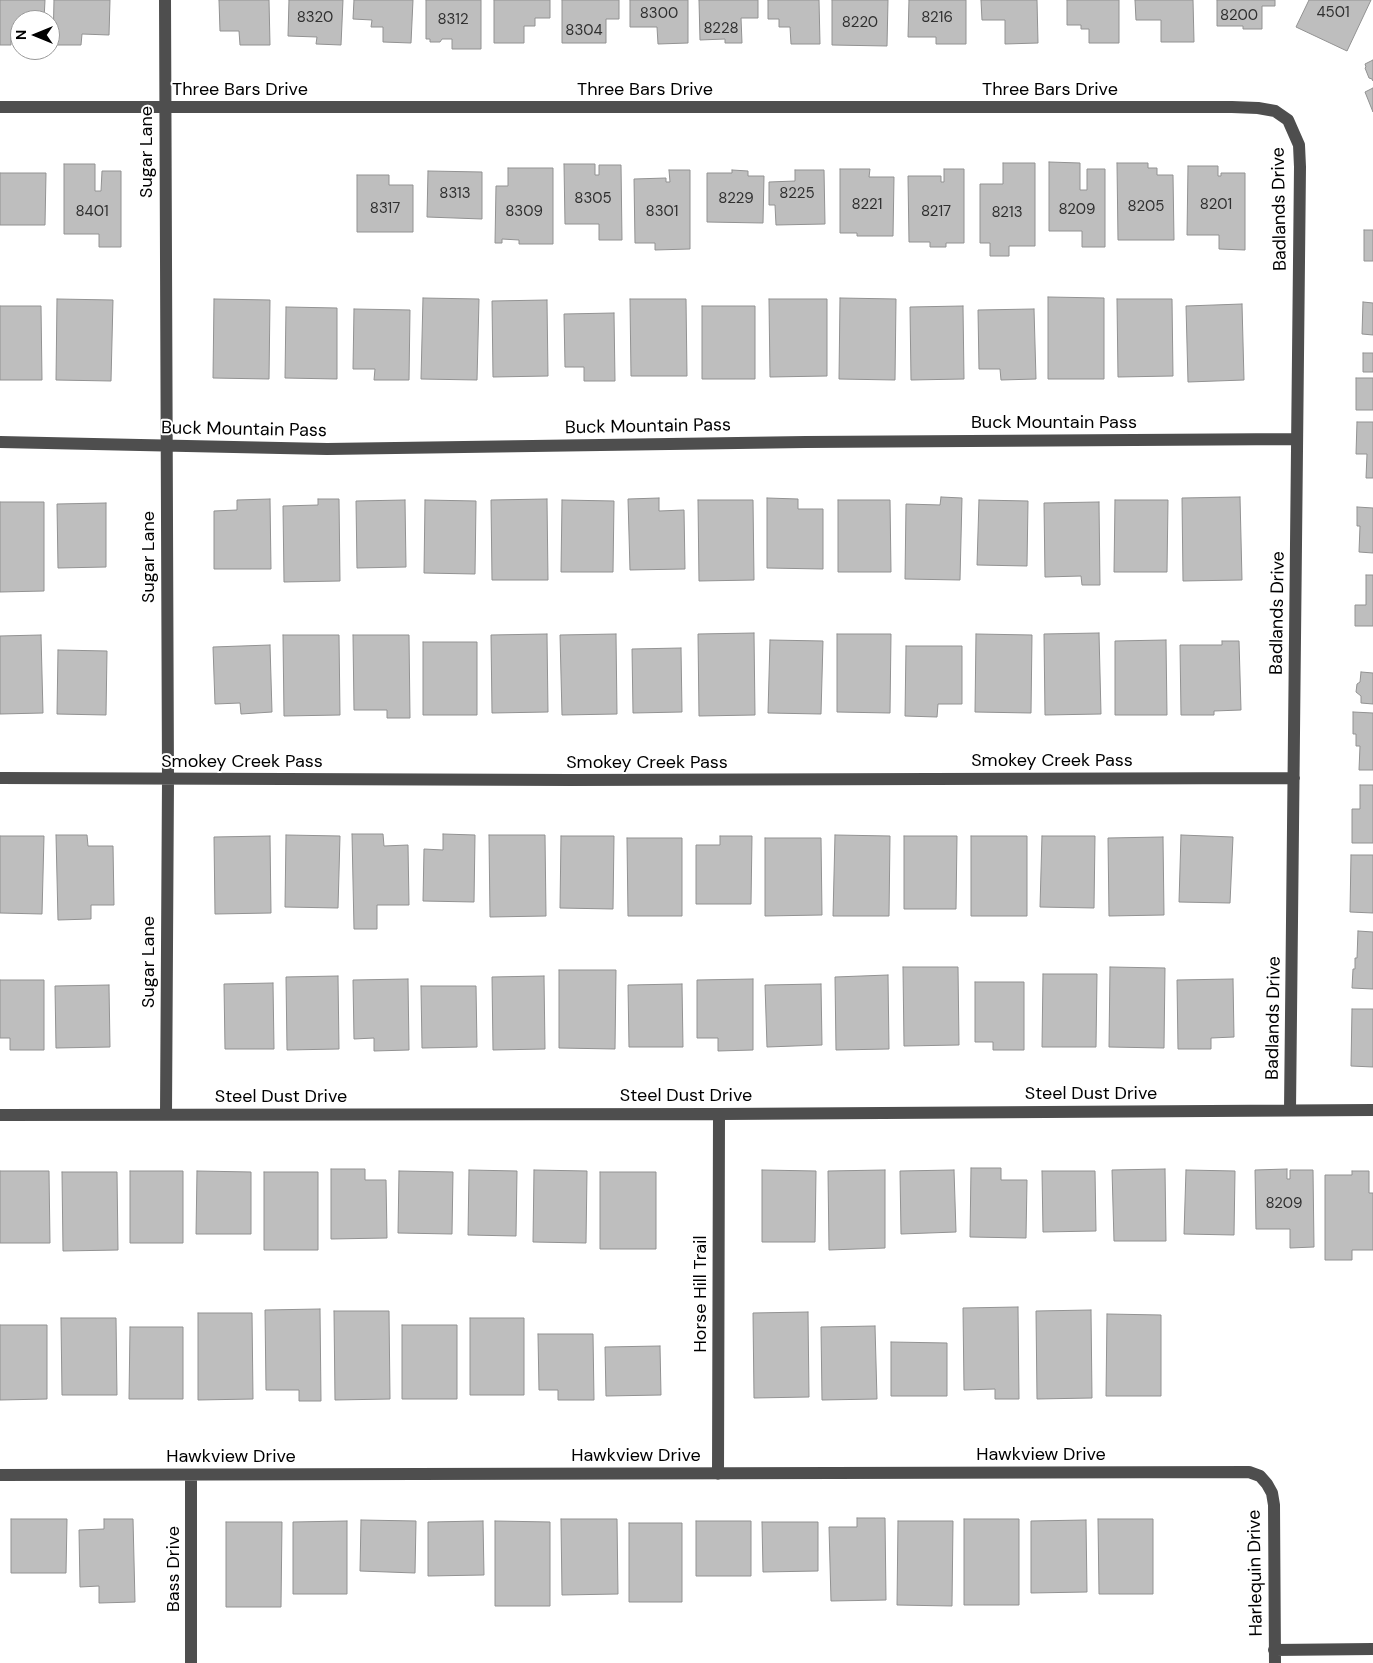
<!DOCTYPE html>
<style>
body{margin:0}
#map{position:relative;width:1373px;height:1663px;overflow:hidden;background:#fff;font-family:"DM Sans",sans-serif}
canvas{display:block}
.north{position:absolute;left:10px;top:10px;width:50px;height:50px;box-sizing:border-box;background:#fff;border:1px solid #999;border-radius:50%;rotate:270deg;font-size:14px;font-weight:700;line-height:20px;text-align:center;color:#000}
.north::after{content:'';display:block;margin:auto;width:18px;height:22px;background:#000;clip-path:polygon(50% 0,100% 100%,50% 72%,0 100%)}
</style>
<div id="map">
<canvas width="1373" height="1663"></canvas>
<div class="north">N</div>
</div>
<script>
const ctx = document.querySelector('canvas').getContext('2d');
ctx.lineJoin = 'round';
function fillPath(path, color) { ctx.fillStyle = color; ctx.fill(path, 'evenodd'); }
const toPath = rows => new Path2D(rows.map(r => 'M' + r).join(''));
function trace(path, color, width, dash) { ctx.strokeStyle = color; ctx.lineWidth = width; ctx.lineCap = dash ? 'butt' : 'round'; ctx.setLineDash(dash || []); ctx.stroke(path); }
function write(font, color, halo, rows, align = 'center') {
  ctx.font = font + ' "DM Sans",sans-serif'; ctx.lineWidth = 4; ctx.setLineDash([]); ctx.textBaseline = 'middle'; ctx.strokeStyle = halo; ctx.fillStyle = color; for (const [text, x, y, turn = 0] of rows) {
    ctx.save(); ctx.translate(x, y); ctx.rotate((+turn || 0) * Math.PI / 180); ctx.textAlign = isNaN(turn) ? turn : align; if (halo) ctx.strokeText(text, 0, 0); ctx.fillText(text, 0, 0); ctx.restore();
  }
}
const building = toPath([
 [0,0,45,0,44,20,20,20,20,44,16,44,16,37,11,37,11,45,0,45,0,0],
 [54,0,110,0,109,35,82,34,81,45,53,45,54,0],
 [219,0,269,0,270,45,240,45,239,31,220,31,219,0],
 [289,0,343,0,341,45,316,44,317,37,288,36,289,0],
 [354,0,413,0,411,43,383,42,383,27,371,27,372,20,353,19,354,0],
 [426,0,481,0,481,49,452,49,452,39,442,39,440,42,430,42,430,39,426,39,426,0],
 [494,0,550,0,550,18,535,18,535,26,524,26,524,43,494,43,494,0],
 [562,0,619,0,619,19,606,19,606,43,562,43,562,0],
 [630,0,688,0,688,43,658,44,657,27,630,27,630,0],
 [699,0,758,0,758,18,741,18,742,43,725,43,725,39,700,40,699,0],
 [768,0,819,0,820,44,791,44,790,27,779,27,779,19,768,19,768,0],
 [832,0,888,0,887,46,832,45,832,0],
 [909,0,966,0,966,44,936,44,936,37,908,37,909,0],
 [981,0,1037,0,1038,43,1005,44,1005,20,982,20,981,0],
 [1067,0,1119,0,1119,43,1089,43,1089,29,1081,29,1081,25,1067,25,1067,0],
 [1135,0,1193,0,1194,42,1161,42,1161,20,1136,20,1135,0],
 [1217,0,1275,0,1275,6,1262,6,1262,29,1243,29,1243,26,1217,26,1217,0],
 [1309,0,1371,0,1347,51,1296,27,1309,0],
 [1373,60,1373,81,1372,79,1369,78,1365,68,1366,67,1365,64,1373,60],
 [1373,88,1373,112,1365,92,1373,88],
 [1049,162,1080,163,1080,190,1087,190,1087,169,1105,169,1105,247,1082,247,1082,231,1049,231,1049,162],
 [1003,163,1035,163,1035,246,1009,246,1009,256,990,256,990,243,980,243,980,184,1003,184,1003,163],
 [1117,163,1148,163,1148,168,1157,168,1157,175,1173,175,1174,240,1118,240,1117,163],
 [64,164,95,164,95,191,101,191,102,171,121,171,121,247,99,247,99,234,64,234,64,164],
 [564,164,595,164,595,175,599,175,599,165,621,165,622,240,599,240,599,224,565,224,564,164],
 [1188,166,1218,166,1218,176,1221,176,1221,173,1245,173,1245,250,1219,249,1219,235,1187,235,1188,166],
 [508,168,553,168,553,244,519,244,519,240,502,239,502,243,495,243,496,186,508,186,508,168],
 [840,169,870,169,869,177,894,177,893,236,857,236,857,233,840,233,840,169],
 [944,169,964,169,964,243,946,243,946,247,930,247,930,242,909,242,908,176,941,176,941,182,944,182,944,169],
 [669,170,690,170,690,249,655,250,655,243,635,243,634,179,666,178,666,182,670,182,669,170],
 [732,170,748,171,748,176,764,176,763,223,707,222,707,173,732,173,732,170],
 [795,170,824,170,825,224,776,225,775,205,769,205,769,182,795,181,795,170],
 [428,171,482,172,482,219,427,217,428,171],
 [0,173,46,173,45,225,0,225,0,173],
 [357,175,389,175,389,185,413,185,413,232,357,232,357,175],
 [1364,230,1373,230,1373,261,1364,261,1364,230],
 [1048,297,1104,298,1104,379,1048,379,1048,297],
 [423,298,479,299,477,380,421,379,423,298],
 [840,298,896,299,895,380,839,379,840,298],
 [57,299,113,300,111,381,56,380,57,299],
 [214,299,270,300,269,379,213,378,214,299],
 [630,299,686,299,687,376,631,376,630,299],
 [769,299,827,299,827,376,770,377,769,299],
 [1117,299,1172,299,1173,376,1118,377,1117,299],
 [547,300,548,376,493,377,492,301,547,300],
 [1363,302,1373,303,1373,335,1362,334,1363,302],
 [1242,304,1244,380,1188,382,1186,306,1242,304],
 [0,306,41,306,42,380,0,380,0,306],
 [702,306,755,306,755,379,702,379,702,306],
 [963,306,964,379,911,380,910,307,963,306],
 [286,307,337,308,337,379,285,378,286,307],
 [354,309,410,310,409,380,374,380,375,369,353,369,354,309],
 [1034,309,1036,379,1001,380,1000,369,979,369,978,310,1034,309],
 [614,313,615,381,584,381,584,367,565,367,564,314,614,313],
 [1363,353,1373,353,1373,372,1363,372,1363,353],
 [1356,378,1373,378,1373,410,1356,410,1356,378],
 [1357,422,1373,422,1373,478,1366,478,1367,454,1356,454,1357,422],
 [941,497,962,498,960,580,905,579,906,504,940,505,941,497],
 [1240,497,1242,580,1183,581,1182,498,1240,497],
 [659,498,659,511,684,510,685,569,630,570,628,499,659,498],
 [767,498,798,499,798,509,823,509,823,569,767,568,767,498],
 [270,499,271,569,214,569,214,511,237,510,237,500,270,499],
 [318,499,339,499,340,581,284,582,283,506,318,505,318,499],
 [547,499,548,580,492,580,491,500,547,499],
 [405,500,406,567,357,568,356,501,405,500],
 [425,500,476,501,475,574,424,573,425,500],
 [562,500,614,501,613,572,561,572,562,500],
 [698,500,753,500,754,580,699,581,698,500],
 [838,500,890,500,891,572,838,572,838,500],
 [979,500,1028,501,1027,566,977,565,979,500],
 [1115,500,1168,500,1167,572,1114,572,1115,500],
 [0,502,44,502,44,591,0,592,0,502],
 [1099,502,1100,585,1082,585,1081,576,1045,577,1044,503,1099,502],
 [106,503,106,567,58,568,57,504,106,503],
 [1357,507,1373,508,1373,553,1359,552,1360,526,1357,526,1357,507],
 [1366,575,1373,575,1373,626,1355,626,1355,605,1366,605,1366,575],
 [754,633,755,715,699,716,698,634,754,633],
 [1099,633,1101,714,1045,715,1044,634,1099,633],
 [547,634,548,712,492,713,491,635,547,634],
 [616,634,617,714,562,715,560,635,616,634],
 [837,634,891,634,890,713,837,712,837,634],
 [976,634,1032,635,1031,713,975,712,976,634],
 [41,635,43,713,0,714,0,636,41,635],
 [283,635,339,635,340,715,284,716,283,635],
 [353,635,409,635,410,718,387,718,387,710,354,710,353,635],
 [770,640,823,641,821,714,768,713,770,640],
 [1166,640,1167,715,1115,715,1115,641,1166,640],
 [1222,641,1239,641,1241,710,1214,711,1214,715,1181,715,1180,645,1222,645,1222,641],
 [423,642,477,642,477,715,423,715,423,642],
 [270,645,272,712,241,714,240,703,215,704,213,647,270,645],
 [906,646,962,646,962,704,938,704,937,717,905,716,906,646],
 [681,648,682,712,633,713,632,649,681,648],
 [58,650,107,651,106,715,57,714,58,650],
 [1361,672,1373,673,1373,704,1361,703,1361,696,1356,692,1357,684,1360,682,1361,672],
 [1353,712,1373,713,1373,770,1359,770,1360,746,1356,746,1356,734,1353,734,1353,712],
 [1360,785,1373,785,1373,843,1352,843,1352,809,1360,809,1360,785],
 [352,834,383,834,384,846,408,845,409,905,377,905,377,929,354,929,352,834],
 [443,834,475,835,474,902,423,901,424,849,443,850,443,834],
 [56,835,87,835,88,846,113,846,114,905,91,905,91,919,58,920,56,835],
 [286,835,340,836,338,908,285,907,286,835],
 [489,835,545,835,546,916,490,917,489,835],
 [835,835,890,836,889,916,833,916,835,835],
 [1181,835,1233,837,1230,903,1179,902,1181,835],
 [0,836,44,836,42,914,0,913,0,836],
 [270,836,271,913,215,914,214,837,270,836],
 [561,836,614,836,613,909,560,908,561,836],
 [720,836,752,836,751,904,696,904,696,845,720,845,720,836],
 [904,836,957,836,956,909,904,909,904,836],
 [971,836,1027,836,1027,916,971,916,971,836],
 [1042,836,1095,836,1094,908,1040,907,1042,836],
 [1163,837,1164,915,1109,916,1108,838,1163,837],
 [627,838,682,838,682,916,628,916,627,838],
 [765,838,821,838,822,915,765,916,765,838],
 [1351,855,1373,855,1373,913,1350,912,1351,855],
 [1358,931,1373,932,1373,989,1352,988,1353,969,1355,969,1355,958,1357,958,1358,931],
 [903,967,958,967,959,1045,904,1046,903,967],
 [1110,967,1165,968,1164,1048,1109,1047,1110,967],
 [559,970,616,970,615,1049,559,1048,559,970],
 [1043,974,1097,974,1096,1047,1042,1047,1043,974],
 [888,975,889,1049,836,1050,835,977,888,975],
 [338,976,339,1049,287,1050,286,977,338,976],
 [544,976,545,1049,493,1050,492,977,544,976],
 [408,979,409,1050,374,1051,374,1038,354,1039,353,980,408,979],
 [753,979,753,1050,718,1051,718,1038,697,1038,697,980,753,979],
 [1233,979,1234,1037,1211,1038,1211,1049,1178,1049,1177,980,1233,979],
 [0,980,44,980,44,1050,10,1050,10,1038,0,1038,0,980],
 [975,982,1024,982,1024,1050,993,1050,993,1042,975,1042,975,982],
 [273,983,274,1049,225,1049,224,984,273,983],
 [682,984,683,1047,629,1047,628,985,682,984],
 [821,984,822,1045,767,1047,765,985,821,984],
 [109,985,110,1047,56,1048,55,986,109,985],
 [421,986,476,986,477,1047,422,1048,421,986],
 [1352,1009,1373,1009,1373,1067,1351,1066,1352,1009],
 [971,1168,1001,1168,1001,1180,1027,1180,1026,1238,970,1237,971,1168],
 [331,1169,365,1169,365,1180,386,1180,387,1238,331,1239,331,1169],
 [1165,1169,1166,1241,1114,1241,1112,1170,1165,1169],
 [1287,1169,1287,1179,1290,1179,1290,1170,1313,1170,1314,1247,1290,1248,1290,1229,1256,1229,1255,1170,1287,1169],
 [469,1170,517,1171,516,1236,468,1235,469,1170],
 [534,1170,587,1171,586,1243,533,1242,534,1170],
 [762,1170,816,1171,815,1242,762,1242,762,1170],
 [885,1170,885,1248,829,1250,828,1171,885,1170],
 [954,1170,956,1232,901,1234,900,1171,954,1170],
 [1186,1170,1235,1171,1234,1235,1184,1234,1186,1170],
 [0,1171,49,1171,50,1243,0,1243,0,1171],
 [130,1171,183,1171,183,1243,130,1243,130,1171],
 [197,1171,251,1172,251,1234,196,1234,197,1171],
 [399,1171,453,1172,452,1234,398,1233,399,1171],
 [1042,1171,1095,1171,1096,1231,1043,1232,1042,1171],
 [1352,1171,1369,1171,1369,1193,1373,1193,1373,1250,1352,1250,1352,1260,1325,1260,1325,1175,1352,1175,1352,1171],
 [62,1172,117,1172,118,1250,63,1251,62,1172],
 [264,1172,318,1172,318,1250,264,1250,264,1172],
 [600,1172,656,1172,656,1249,600,1249,600,1172],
 [1018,1307,1019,1399,995,1399,995,1389,964,1390,963,1308,1018,1307],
 [320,1309,321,1401,299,1401,299,1390,266,1390,265,1310,320,1309],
 [1091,1310,1092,1398,1037,1399,1036,1311,1091,1310],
 [334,1311,389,1311,390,1399,335,1400,334,1311],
 [808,1312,809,1397,754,1398,753,1313,808,1312],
 [198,1313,252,1313,253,1399,198,1400,198,1313],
 [1107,1314,1161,1315,1161,1396,1106,1396,1107,1314],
 [61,1318,116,1318,117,1395,62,1395,61,1318],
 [470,1318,524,1318,524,1395,470,1395,470,1318],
 [0,1325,47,1325,47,1399,0,1400,0,1325],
 [402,1325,457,1325,457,1399,402,1399,402,1325],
 [875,1326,877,1399,822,1400,821,1327,875,1326],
 [130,1327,183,1327,183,1399,129,1399,130,1327],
 [538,1334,593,1334,594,1400,558,1400,558,1390,539,1390,538,1334],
 [891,1342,947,1343,947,1396,891,1396,891,1342],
 [660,1346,661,1395,606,1396,605,1347,660,1346],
 [857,1518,885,1518,886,1600,831,1601,829,1527,857,1527,857,1518],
 [11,1519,67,1519,66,1573,11,1573,11,1519],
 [104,1519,133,1519,135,1602,99,1603,99,1586,80,1587,79,1530,104,1529,104,1519],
 [561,1519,617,1519,618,1594,562,1595,561,1519],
 [964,1519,1019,1519,1019,1605,964,1605,964,1519],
 [1098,1519,1153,1519,1153,1594,1099,1594,1098,1519],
 [361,1520,416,1521,415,1573,360,1571,361,1520],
 [1086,1520,1087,1592,1031,1593,1031,1521,1086,1520],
 [347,1521,347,1594,293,1594,293,1522,347,1521],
 [483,1521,484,1575,428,1576,428,1522,483,1521],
 [495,1521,550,1522,550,1606,495,1606,495,1521],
 [696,1521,751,1521,751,1576,696,1576,696,1521],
 [898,1521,953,1521,952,1606,897,1605,898,1521],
 [226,1522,282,1522,281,1607,226,1607,226,1522],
 [762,1522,818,1522,818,1571,763,1572,762,1522],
 [629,1523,682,1523,682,1602,629,1602,629,1523]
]);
fillPath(building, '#bebebe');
trace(building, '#929292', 1);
trace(toPath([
 [165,0,168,779,166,1114],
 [0,107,1232,107,1258,108,1275,111,1288,120,1299,145,1300,167,1290,1109],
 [0,442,327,449,806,442,1297,439],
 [0,778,570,780,1294,778],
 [0,1115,719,1114,1373,1110],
 [718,1474,719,1114],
 [0,1475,1249,1472,1260,1476,1267,1484,1272,1493,1274,1505,1275,1663],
 [1274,1650,1373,1649],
 [191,1663,191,1475]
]), '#4e4e4e', 12);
write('15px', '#303030', null, [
 ["4501",1333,13],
 ["8300",659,14],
 ["8200",1239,16],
 ["8320",315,18],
 ["8216",937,18],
 ["8312",453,20],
 ["8220",860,23],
 ["8228",721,29],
 ["8304",584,31],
 ["8313",455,194],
 ["8225",797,194],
 ["8305",593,199],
 ["8229",736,199],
 ["8221",867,205],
 ["8201",1216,205],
 ["8205",1146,207],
 ["8317",385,209],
 ["8209",1077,210],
 ["8401",92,212],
 ["8309",524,212],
 ["8301",662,212],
 ["8217",936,212],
 ["8213",1007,213],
 ["8209",1284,1204]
]);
write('18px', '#000', '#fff', [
 ["Three Bars Drive",240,90],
 ["Three Bars Drive",645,90],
 ["Three Bars Drive",1050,90],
 ["Sugar Lane",147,152,-90],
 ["Badlands Drive",1280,209,-91],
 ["Buck Mountain Pass",1054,423],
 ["Buck Mountain Pass",648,427,-1],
 ["Buck Mountain Pass",244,430,1],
 ["Sugar Lane",149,557,-90],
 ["Badlands Drive",1278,613,-89],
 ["Smokey Creek Pass",1052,761],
 ["Smokey Creek Pass",242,762],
 ["Smokey Creek Pass",647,763],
 ["Sugar Lane",149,962,-90],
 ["Badlands Drive",1274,1018,-89],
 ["Steel Dust Drive",1091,1094],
 ["Steel Dust Drive",686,1096],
 ["Steel Dust Drive",281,1097],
 ["Horse Hill Trail",701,1294,-90],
 ["Hawkview Drive",1041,1455],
 ["Hawkview Drive",636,1456],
 ["Hawkview Drive",231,1457],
 ["Bass Drive",174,1569,-90],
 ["Harlequin Drive",1256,1573,-91]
]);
</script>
